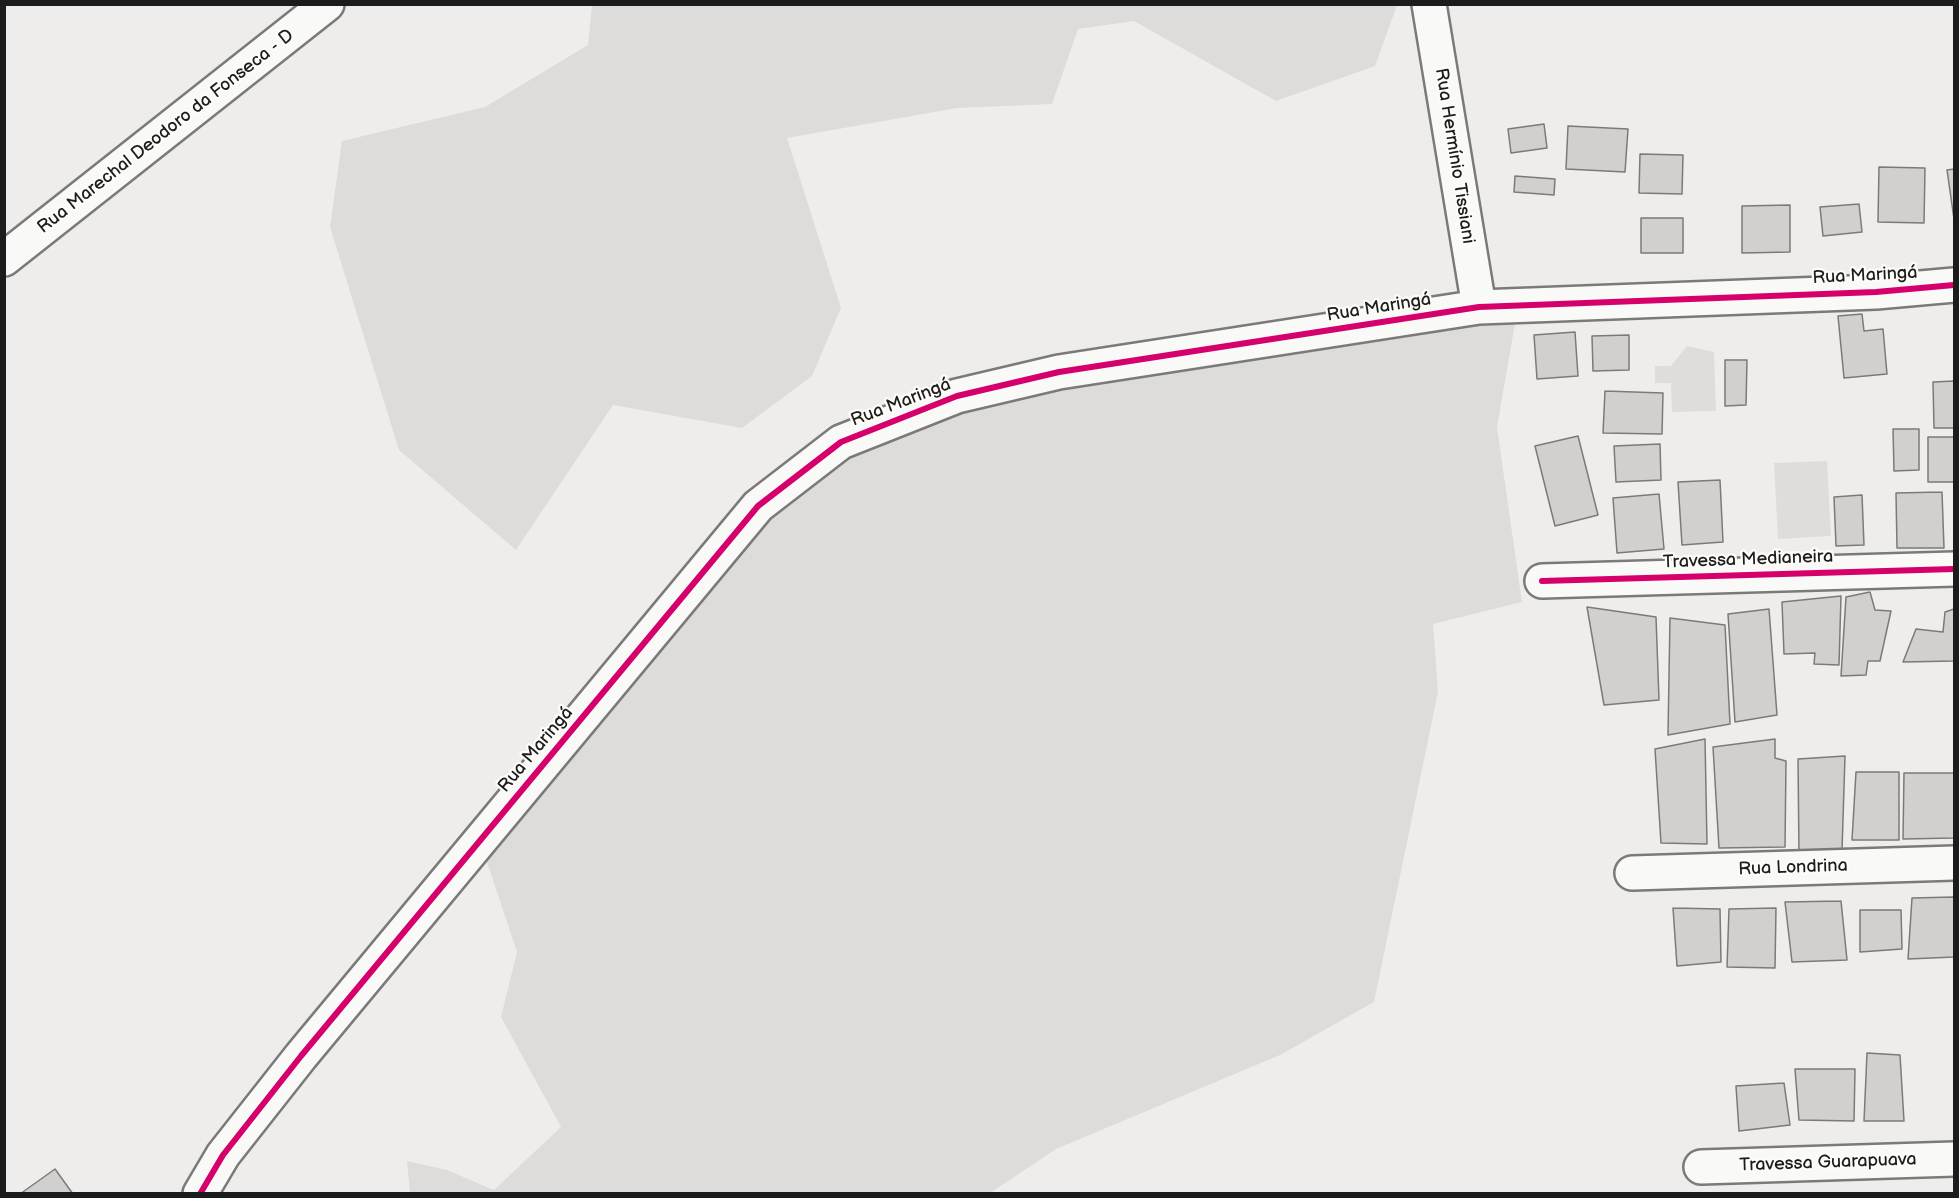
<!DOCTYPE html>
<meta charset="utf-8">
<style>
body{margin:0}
#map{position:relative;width:1959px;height:1198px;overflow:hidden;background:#efedeb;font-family:"Balsamiq Sans",sans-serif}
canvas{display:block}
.frame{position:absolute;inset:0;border:6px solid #1c1c1c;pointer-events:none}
</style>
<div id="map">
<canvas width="1959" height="1198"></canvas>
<div class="frame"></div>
</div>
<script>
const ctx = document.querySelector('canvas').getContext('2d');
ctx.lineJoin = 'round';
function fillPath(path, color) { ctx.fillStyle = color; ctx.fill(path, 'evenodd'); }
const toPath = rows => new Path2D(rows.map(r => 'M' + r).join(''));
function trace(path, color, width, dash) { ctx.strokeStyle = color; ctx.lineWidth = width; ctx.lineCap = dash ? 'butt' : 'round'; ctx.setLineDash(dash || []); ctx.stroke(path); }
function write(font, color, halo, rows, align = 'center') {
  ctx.font = font + ' "Balsamiq Sans",sans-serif'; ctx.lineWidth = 4.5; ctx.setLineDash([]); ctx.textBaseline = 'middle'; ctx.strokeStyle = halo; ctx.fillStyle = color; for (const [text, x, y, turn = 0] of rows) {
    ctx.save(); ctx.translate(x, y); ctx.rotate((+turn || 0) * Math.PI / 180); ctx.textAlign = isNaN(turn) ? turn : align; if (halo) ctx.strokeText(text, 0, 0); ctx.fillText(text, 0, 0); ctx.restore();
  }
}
fillPath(toPath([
 [1687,346,1714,352,1716,411,1672,412,1671,383,1655,383,1655,366,1671,366],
 [1827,461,1831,536,1778,539,1774,463]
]), '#dfddda');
fillPath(toPath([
 [592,5,592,4,1397,5,1375,66,1276,101,1134,21,1078,29,1052,104,957,108,787,138,841,308,812,376,742,428,613,405,516,550,399,450,330,227,342,141,485,107,588,45],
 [1518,306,1497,427,1522,602,1433,624,1438,692,1374,1002,1280,1055,1056,1149,990,1193,410,1193,407,1161,447,1170,494,1190,561,1127,501,1017,517,952,480,841,758,506,957,396]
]), '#dedcda');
const building = toPath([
 [1544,124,1547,148,1511,153,1508,129,1544,124],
 [1568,126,1628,129,1625,172,1566,169,1568,126],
 [1640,154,1683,155,1682,194,1639,193,1640,154],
 [1879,167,1925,168,1924,223,1878,222,1879,167],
 [1954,169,1954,219,1947,170,1954,169],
 [1515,176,1555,179,1554,195,1514,192,1515,176],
 [1859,204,1862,232,1823,236,1820,207,1859,204],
 [1790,205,1790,252,1742,253,1742,206,1790,205],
 [1641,218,1683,218,1683,253,1641,253,1641,218],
 [1862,314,1864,331,1883,329,1887,374,1844,378,1838,316,1862,314],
 [1575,332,1578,376,1537,379,1534,335,1575,332],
 [1629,335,1629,370,1593,371,1592,336,1629,335],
 [1725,360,1747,360,1746,405,1725,406,1725,360],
 [1954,381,1954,428,1934,428,1933,382,1954,381],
 [1605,391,1663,393,1662,434,1603,433,1605,391],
 [1893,429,1919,429,1919,470,1894,471,1893,429],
 [1578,436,1598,515,1555,526,1535,446,1578,436],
 [1928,437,1954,437,1954,482,1928,482,1928,437],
 [1660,444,1661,480,1616,482,1614,446,1660,444],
 [1720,480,1723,542,1682,545,1678,482,1720,480],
 [1942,492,1944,548,1897,548,1896,493,1942,492],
 [1659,494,1664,549,1617,553,1613,498,1659,494],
 [1862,495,1864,545,1836,546,1834,497,1862,495],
 [1870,592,1875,610,1891,611,1880,661,1868,661,1866,675,1841,676,1846,597,1870,592],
 [1841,596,1839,665,1814,664,1815,653,1784,654,1782,602,1841,596],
 [1587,607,1656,617,1659,700,1604,705,1587,607],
 [1769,609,1777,715,1735,722,1728,614,1769,609],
 [1954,609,1954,661,1903,662,1916,629,1943,632,1945,612,1954,609],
 [1670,618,1725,625,1730,724,1668,735,1670,618],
 [1705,739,1707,844,1661,843,1655,749,1705,739],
 [1775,739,1775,758,1786,761,1785,847,1719,848,1713,747,1775,739],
 [1845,756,1842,851,1799,854,1798,759,1845,756],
 [1856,772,1899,772,1899,840,1852,840,1856,772],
 [1904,773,1954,773,1954,838,1903,839,1904,773],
 [1954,897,1954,957,1908,959,1912,898,1954,897],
 [1841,901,1847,960,1792,962,1785,902,1841,901],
 [1673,908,1720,909,1721,962,1677,966,1673,908],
 [1776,908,1775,968,1727,967,1729,909,1776,908],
 [1860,910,1901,910,1902,949,1860,952,1860,910],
 [1867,1053,1900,1055,1904,1121,1864,1121,1867,1053],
 [1795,1069,1855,1069,1854,1121,1799,1120,1795,1069],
 [1784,1083,1790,1125,1739,1131,1736,1086,1784,1083],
 [55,1169,73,1194,20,1194,55,1169]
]);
fillPath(building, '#d1d0cf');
trace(building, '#7b7a79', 1.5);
const minor = toPath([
 [1429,4,1479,307],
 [4,259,327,4],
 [1542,581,1954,569],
 [1632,873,1954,863],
 [1701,1167,1954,1159],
 [200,1194,223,1155,301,1056,758,506,841,442,957,396,1059,372,1479,307,1876,292,1954,285]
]);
trace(minor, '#7b7a79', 38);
trace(minor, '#f9f9f7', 33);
trace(toPath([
 [1542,581,1954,569],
 [200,1194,223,1155,301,1056,758,506,841,442,957,396,1059,372,1479,307,1876,292,1954,285]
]), '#d6006c', 6);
write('18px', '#1c1c1c', '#fdfcf7', [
 ["Rua Marechal Deodoro da Fonseca - D",166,132,-38],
 ["Rua Hermínio Tissiani",1454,156,81],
 ["Rua Maringá",1865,276,-3],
 ["Rua Maringá",1379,308,-9],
 ["Rua Maringá",901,403,-21],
 ["Travessa Medianeira",1748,560,-2],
 ["Rua Maringá",536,750,-50],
 ["Rua Londrina",1793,868,-2],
 ["Travessa Guarapuava",1828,1163,-2]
]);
</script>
